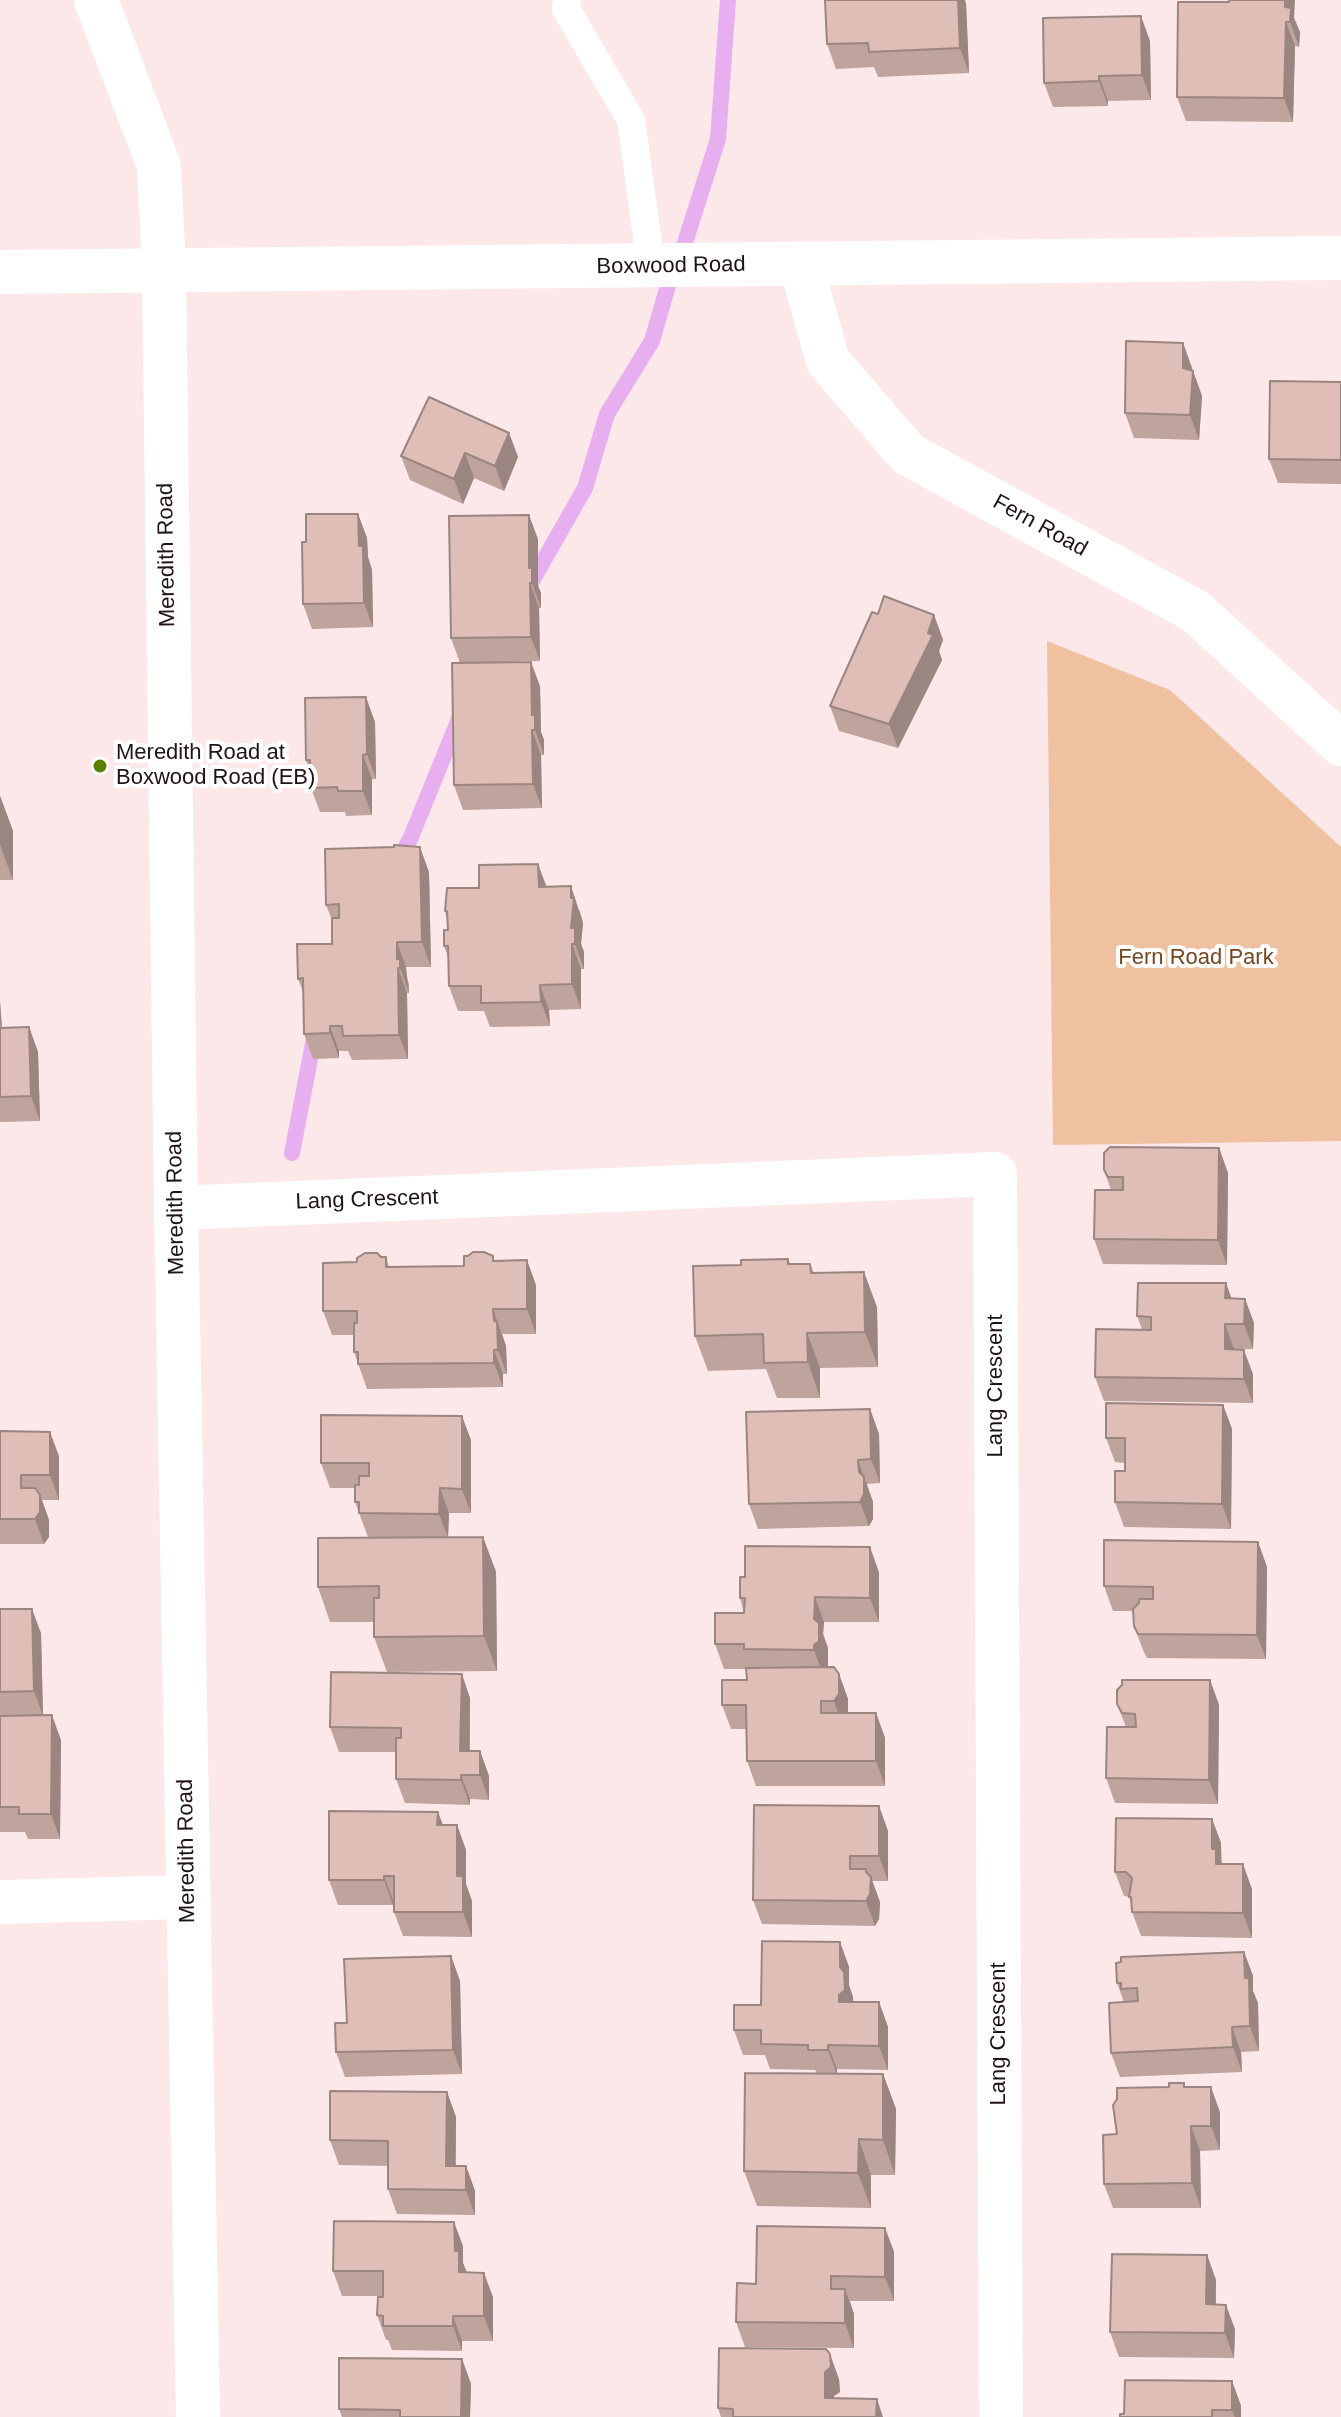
<!DOCTYPE html>
<style>
body{margin:0}
canvas{display:block;background:#fce7e9}
</style>
<canvas width="1341" height="2417"></canvas>
<script>
const ctx = document.querySelector('canvas').getContext('2d');
ctx.lineJoin = 'round';
function fillPath(path, color) { ctx.fillStyle = color; ctx.fill(path, 'evenodd'); }
const toPath = rows => new Path2D(rows.map(r => 'M' + r).join(''));
function trace(path, color, width, dash) { ctx.strokeStyle = color; ctx.lineWidth = width; ctx.lineCap = dash ? 'butt' : 'round'; ctx.setLineDash(dash || []); ctx.stroke(path); }
function write(font, color, halo, rows, align = 'center') {
  ctx.font = font + ' Arial,sans-serif'; ctx.lineWidth = 8; ctx.setLineDash([]); ctx.textBaseline = 'middle'; ctx.strokeStyle = halo; ctx.fillStyle = color; for (const [text, x, y, turn = 0] of rows) {
    ctx.save(); ctx.translate(x, y); ctx.rotate((+turn || 0) * Math.PI / 180); ctx.textAlign = isNaN(turn) ? turn : align; if (halo) ctx.strokeText(text, 0, 0); ctx.fillText(text, 0, 0); ctx.restore();
  }
}
fillPath(toPath([
 [1047,641,1170,690,1341,847,1341,1141,1053,1145]
]), '#efc1a1');
trace(toPath([
 [528,588,585,488,607,414,652,341,673,268,682,261,682,252,718,139,728,0],
 [396,865,411,837,461,714],
 [292,1153,315,1033]
]), '#e7aff0', 16);
trace(toPath([
 [567,0,566,9,631,120,651,266]
]), '#fff', 28);
trace(toPath([
 [96,0,159,166,164,270],
 [801,265,828,361,908,454,1195,611,1341,744],
 [176,1208,995,1174,1001,2417],
 [0,1902,188,1897]
]), '#fff', 44);
trace(toPath([
 [164,270,176,1208,198,2417],
 [0,272,1341,258]
]), '#fff', 44);
fillPath(toPath([
 [1178,2,1294,18,1300,32,1299,47,1295,46,1293,122,1186,121,1177,97],
 [966,3,969,73,878,77,874,67,836,69,827,44],
 [1150,41,1151,100,1108,101,1108,106,1053,107,1044,83],
 [1183,343,1202,396,1199,440,1134,438,1125,413],
 [1341,382,1341,484,1278,483,1269,459],
 [509,433,518,457,504,491,474,478,463,504,410,480,401,456],
 [358,514,367,538,368,557,372,570,373,627,312,629,303,604,306,542],
 [538,539,538,586,541,593,541,608,539,608,540,661,460,663,451,638],
 [878,614,934,615,943,640,939,651,942,660,898,748,839,731,830,706],
 [540,686,541,732,544,740,544,755,541,755,542,808,463,810,454,785],
 [375,722,376,779,372,779,372,815,346,816,345,812,320,812,311,788,310,773,306,760],
 [0,796,13,831,13,880,0,880],
 [429,872,431,967,406,967,406,976,409,984,409,993,407,993,408,1059,352,1060,348,1051,339,1051,339,1058,313,1059,304,1034,304,994,298,979,332,944,332,920,326,905],
 [547,887,580,911,583,923,581,944,584,952,584,969,581,969,581,1009,549,1010,550,1026,490,1027,484,1011,458,1011,449,986,448,957,444,946,448,930,447,919,445,911],
 [0,1002,2,1028,29,1027,38,1052,40,1121,0,1122],
 [1219,1148,1228,1173,1227,1265,1103,1264,1094,1239,1111,1190,1104,1170],
 [386,1257,389,1267,464,1266,494,1261,536,1285,536,1334,502,1334,506,1346,507,1374,503,1374,503,1387,367,1389,354,1352,354,1335,332,1335,323,1311,357,1262],
 [788,1259,790,1264,810,1264,814,1273,877,1307,878,1367,820,1368,820,1398,777,1398,766,1369,708,1371,695,1336,741,1265],
 [1231,1299,1245,1299,1254,1323,1253,1349,1234,1349,1253,1374,1253,1403,1104,1401,1095,1377,1142,1329,1137,1316],
 [1223,1405,1232,1429,1231,1529,1124,1527,1115,1502,1125,1471,1125,1463,1115,1462,1106,1438],
 [870,1409,879,1434,880,1483,867,1484,873,1502,873,1519,869,1526,758,1529,749,1504],
 [0,1431,59,1456,59,1500,42,1500,49,1520,49,1537,44,1544,0,1544],
 [471,1440,471,1513,449,1513,448,1537,483,1537,496,1572,497,1671,387,1672,374,1637,374,1622,330,1622,318,1587,368,1537,355,1502,355,1488,330,1488,321,1463],
 [1258,1542,1267,1567,1266,1659,1147,1658,1143,1650,1134,1626,1134,1611,1113,1611,1104,1586],
 [879,1572,879,1622,824,1622,823,1634,828,1648,828,1666,826,1667,839,1674,848,1699,848,1713,876,1713,885,1738,885,1786,756,1786,747,1761,746,1729,731,1729,722,1705,747,1680,746,1669,724,1669,715,1644,744,1613,740,1598],
 [0,1609,41,1633,43,1715,61,1740,60,1839,28,1839,25,1832,0,1832],
 [1210,1680,1219,1705,1218,1804,1115,1803,1106,1778,1126,1727,1117,1704,1122,1685],
 [470,1698,470,1751,480,1751,489,1776,489,1800,470,1799,470,1805,405,1803,396,1779,396,1752,339,1752,330,1727],
 [879,1806,888,1831,888,1881,872,1881,880,1902,879,1919,875,1926,762,1924,753,1900],
 [438,1812,443,1825,457,1825,466,1850,466,1884,472,1901,472,1937,403,1936,394,1912,394,1900,393,1905,338,1905,329,1880],
 [1212,1819,1221,1843,1222,1864,1252,1889,1252,1938,1141,1936,1132,1912,1132,1905,1129,1897,1124,1896,1115,1872],
 [840,1942,849,1967,849,1985,853,1997,853,2002,879,2002,888,2027,888,2070,837,2069,837,2074,883,2074,896,2109,895,2175,871,2175,871,2208,757,2206,744,2171,817,2073,815,2070,770,2069,765,2055,743,2055,734,2030,761,2005],
 [1244,1952,1253,1976,1253,1991,1258,2003,1259,2051,1241,2052,1242,2072,1120,2077,1111,2053,1124,2002,1117,1983],
 [451,1956,460,1981,462,2074,345,2077,336,2052,347,2023],
 [1185,2087,1220,2112,1220,2150,1200,2151,1201,2208,1113,2208,1104,2184,1117,2134],
 [447,2092,456,2117,456,2166,466,2166,475,2191,475,2215,397,2214,388,2189,388,2166,339,2165,330,2140],
 [885,2228,894,2252,894,2301,850,2301,854,2314,854,2348,745,2347,736,2322,756,2284],
 [463,2246,463,2263,467,2272,493,2297,493,2341,462,2341,462,2351,392,2350,388,2340,386,2340,377,2315,383,2296,342,2296,333,2271],
 [1207,2255,1216,2280,1216,2304,1235,2329,1234,2358,1119,2357,1110,2332],
 [462,2359,471,2384,470,2417,342,2417,339,2409],
 [839,2379,840,2392,834,2396,834,2399,883,2417,721,2417,718,2408],
 [1232,2381,1241,2406,1241,2417,1120,2417,1124,2414]
]), '#bfa39d');
fillPath(toPath([
 [958,0,965,0,966,3,969,73,960,48],
 [1285,0,1295,0,1294,18,1300,32,1299,47,1285,7],
 [1141,16,1150,41,1151,100,1142,75],
 [1286,22,1295,46,1293,122,1284,98],
 [1099,76,1108,101,1108,106,1099,81],
 [1183,343,1192,368,1192,387,1193,371,1202,396,1199,440,1190,415,1183,368],
 [509,433,518,457,504,491,495,466],
 [465,453,474,478,463,504,454,479],
 [358,514,367,538,368,557,372,570,373,627,364,603,359,546],
 [529,515,538,539,538,586,541,593,541,608,532,583,529,568],
 [530,583,539,608,540,661,531,637],
 [934,615,943,640,939,651,942,660,898,748,889,724],
 [531,662,540,686,541,732,544,740,544,755,535,730,532,715],
 [366,697,375,722,376,779,367,754],
 [532,730,541,755,542,808,533,784],
 [363,755,372,779,372,815,363,791],
 [0,796,13,831,13,880,0,845],
 [420,847,429,872,431,967,422,942],
 [538,864,547,888,539,887],
 [571,886,583,923,581,944,584,952,584,969,575,944,571,928],
 [397,942,406,967,409,993,397,959],
 [572,944,581,969,581,1009,572,984],
 [398,968,407,993,408,1059,399,1035],
 [540,985,549,1010,550,1026,541,1002],
 [0,1002,2,1028,0,1023],
 [330,1026,339,1051,339,1058,330,1033],
 [29,1027,38,1052,40,1121,31,1096],
 [1219,1148,1228,1173,1227,1265,1218,1240],
 [527,1260,536,1285,536,1334,527,1309],
 [864,1272,877,1307,878,1367,865,1332],
 [1226,1283,1235,1308,1225,1298],
 [1245,1299,1254,1323,1253,1349,1244,1324],
 [493,1309,506,1346,507,1374,498,1350,494,1321],
 [1225,1324,1234,1349,1225,1349],
 [807,1333,820,1368,820,1398,808,1362],
 [494,1350,503,1374,503,1387,494,1363],
 [1244,1350,1253,1374,1253,1403,1244,1379],
 [1223,1405,1232,1429,1231,1529,1222,1504],
 [870,1409,879,1434,880,1483,871,1459],
 [462,1416,471,1440,471,1513,462,1489],
 [50,1432,59,1456,59,1500,50,1475],
 [858,1460,873,1502,873,1519,869,1526,860,1502],
 [440,1488,449,1513,448,1538,439,1514],
 [40,1495,49,1520,49,1537,44,1544,35,1519],
 [483,1537,496,1572,497,1671,484,1636],
 [1258,1542,1267,1567,1266,1659,1257,1635],
 [870,1547,879,1572,879,1622,870,1598],
 [815,1597,824,1622,823,1634,828,1648,828,1666,823,1669,823,1675,814,1650],
 [32,1609,41,1633,43,1716,34,1691],
 [462,1674,470,1698,469,1775,460,1751],
 [839,1674,848,1699,848,1719,843,1726,834,1701],
 [1210,1680,1219,1705,1218,1804,1209,1780],
 [876,1713,885,1738,885,1786,876,1761],
 [52,1715,61,1740,60,1839,51,1814],
 [480,1751,489,1776,489,1800,480,1775],
 [461,1775,470,1799,470,1805,461,1780],
 [879,1806,888,1831,888,1881,879,1856],
 [438,1812,447,1837,437,1825],
 [1212,1819,1221,1843,1221,1862,1225,1874,1225,1889,1212,1849],
 [457,1825,466,1850,466,1884,472,1901,472,1937,463,1912,457,1876],
 [1243,1864,1252,1889,1252,1938,1243,1913],
 [866,1869,871,1881,871,1877,880,1902,879,1919,875,1926,866,1901],
 [384,1876,393,1900,393,1905,384,1880],
 [840,1942,849,1967,849,1985,853,1997,854,2015,839,2002],
 [1244,1952,1253,1976,1253,1991,1258,2003,1259,2051,1250,2026],
 [451,1956,460,1981,462,2074,453,2050],
 [879,2002,888,2027,888,2070,879,2046],
 [1232,2027,1241,2052,1242,2072,1233,2047],
 [828,2045,837,2069,837,2075,828,2050],
 [883,2074,896,2109,895,2175,883,2140],
 [1211,2087,1220,2112,1220,2150,1211,2126],
 [447,2092,456,2117,455,2191,446,2166],
 [1191,2126,1200,2151,1201,2208,1192,2183],
 [859,2139,871,2175,871,2208,858,2173],
 [466,2166,475,2191,475,2215,466,2190],
 [454,2222,463,2246,463,2263,468,2276,459,2272,455,2251],
 [885,2228,894,2252,894,2301,885,2277],
 [1207,2255,1216,2280,1215,2329,1206,2304],
 [484,2273,493,2297,493,2341,484,2316],
 [845,2289,854,2314,854,2348,845,2323],
 [1226,2305,1235,2329,1234,2358,1225,2333],
 [453,2316,462,2341,462,2351,453,2326],
 [830,2354,839,2379,840,2392,834,2396,834,2417,825,2398,825,2372],
 [462,2359,471,2384,470,2417,461,2417],
 [1232,2381,1241,2406,1241,2417,1235,2417,1232,2410],
 [877,2399,883,2417,876,2417]
]), '#9b8580');
const building = toPath([
 [825,0,958,0,960,48,869,52,868,43,827,44,825,0],
 [1229,0,1285,0,1285,7,1291,8,1290,22,1286,22,1284,98,1177,97,1178,2,1229,2,1229,0],
 [1141,16,1142,75,1099,76,1099,81,1044,83,1043,18,1141,16],
 [1126,341,1183,343,1183,368,1193,371,1190,415,1125,413,1126,341],
 [1270,381,1341,382,1341,460,1269,459,1270,381],
 [429,397,509,433,495,466,465,453,454,479,401,456,429,397],
 [306,514,358,514,359,546,363,546,364,603,303,604,302,542,306,542,306,514],
 [529,515,529,568,532,568,532,583,530,583,531,637,451,638,449,516,529,515],
 [884,596,934,615,928,633,933,635,889,724,830,706,872,612,878,614,884,596],
 [531,662,532,715,535,715,535,730,532,730,533,784,454,785,452,663,531,662],
 [366,697,367,754,363,755,363,791,338,791,337,787,311,788,310,760,306,760,305,698,366,697],
 [394,845,420,847,422,942,397,942,397,959,400,959,400,968,398,968,399,1035,343,1036,342,1026,330,1026,330,1033,304,1034,303,978,298,979,297,944,332,944,332,918,339,918,339,904,326,905,325,849,394,847,394,845],
 [538,864,539,887,571,886,571,898,574,898,571,928,575,928,575,944,572,944,572,984,540,985,541,1002,481,1003,481,986,449,986,448,946,444,946,444,930,448,930,447,911,445,911,447,888,479,888,479,865,538,864],
 [29,1027,31,1096,0,1097,0,1028,29,1027],
 [1110,1147,1219,1148,1218,1240,1094,1239,1095,1190,1123,1190,1123,1177,1108,1177,1104,1170,1104,1153,1110,1147],
 [473,1252,484,1252,493,1256,493,1261,527,1260,527,1309,493,1309,494,1321,497,1322,498,1350,494,1350,494,1363,358,1364,358,1352,354,1352,354,1323,357,1323,357,1311,323,1311,323,1263,357,1262,357,1258,365,1253,377,1253,381,1257,386,1257,386,1267,464,1266,464,1256,468,1256,473,1252],
 [788,1259,788,1264,810,1264,811,1273,864,1272,865,1332,807,1333,808,1362,764,1363,763,1334,695,1336,693,1266,741,1265,741,1260,788,1259],
 [1138,1283,1226,1283,1225,1298,1245,1299,1244,1324,1225,1324,1225,1349,1244,1350,1244,1379,1095,1377,1096,1329,1151,1330,1151,1317,1137,1316,1138,1283],
 [1106,1403,1223,1405,1222,1504,1115,1502,1115,1471,1125,1471,1125,1438,1106,1438,1106,1403],
 [870,1409,871,1459,858,1460,859,1472,864,1477,864,1494,860,1502,749,1504,746,1412,870,1409],
 [321,1415,462,1416,462,1489,440,1488,439,1514,359,1513,359,1502,355,1502,355,1485,359,1485,359,1476,369,1476,369,1463,321,1463,321,1415],
 [0,1431,50,1432,50,1475,21,1475,21,1488,35,1488,40,1495,40,1512,35,1519,0,1519,0,1431],
 [483,1537,484,1636,374,1637,374,1598,379,1598,379,1586,318,1587,318,1538,483,1537],
 [1104,1540,1258,1542,1257,1635,1138,1634,1134,1626,1133,1609,1139,1603,1139,1599,1153,1599,1153,1587,1104,1586,1104,1540],
 [745,1546,870,1547,870,1598,815,1597,814,1619,819,1623,819,1641,814,1645,814,1650,744,1649,744,1644,715,1644,715,1613,744,1613,745,1598,740,1598,740,1577,745,1577,745,1546],
 [0,1609,32,1609,34,1691,0,1692,0,1609],
 [834,1667,839,1674,839,1694,834,1701,821,1701,821,1713,876,1713,876,1761,747,1761,746,1705,722,1705,722,1680,747,1680,746,1668,834,1667],
 [331,1672,462,1674,460,1751,480,1751,480,1775,461,1775,461,1780,396,1779,396,1738,401,1738,401,1728,330,1727,331,1672],
 [1122,1680,1210,1680,1209,1780,1106,1778,1107,1727,1136,1727,1135,1714,1122,1713,1117,1704,1117,1690,1122,1685,1122,1680],
 [52,1715,51,1814,19,1814,19,1807,0,1807,0,1716,52,1715],
 [754,1805,879,1806,879,1856,850,1856,850,1869,866,1869,866,1872,871,1877,870,1894,866,1901,753,1900,754,1805],
 [329,1811,438,1812,437,1825,457,1825,457,1876,463,1876,463,1912,394,1912,394,1876,384,1876,384,1880,329,1880,329,1811],
 [1116,1818,1212,1819,1212,1849,1216,1849,1216,1864,1243,1864,1243,1913,1132,1912,1131,1897,1129,1897,1132,1878,1126,1872,1115,1872,1116,1818],
 [762,1941,840,1942,840,1967,844,1972,845,1990,839,1995,839,2002,879,2002,879,2046,828,2045,828,2050,808,2050,808,2045,761,2044,761,2030,734,2030,734,2005,761,2005,762,1941],
 [1244,1952,1245,1978,1249,1978,1250,2026,1232,2027,1233,2047,1111,2053,1109,2003,1138,2001,1137,1988,1121,1989,1121,1983,1117,1983,1116,1963,1121,1962,1121,1957,1244,1952],
 [451,1956,453,2050,336,2052,335,2023,347,2023,344,1959,451,1956],
 [745,2073,883,2074,883,2140,859,2139,858,2173,744,2171,745,2073],
 [1169,2083,1184,2083,1184,2087,1211,2087,1211,2126,1191,2126,1192,2183,1104,2184,1103,2135,1117,2134,1113,2105,1117,2099,1117,2088,1169,2087,1169,2083],
 [330,2091,447,2092,446,2166,466,2166,466,2190,388,2189,388,2141,330,2140,330,2091],
 [334,2221,454,2222,455,2251,459,2251,459,2272,484,2273,484,2316,453,2316,453,2326,383,2326,383,2316,377,2315,378,2297,383,2297,383,2271,333,2271,334,2221],
 [757,2226,885,2228,885,2277,831,2276,831,2289,845,2289,845,2323,736,2322,737,2283,756,2284,757,2226],
 [1112,2254,1207,2255,1206,2304,1226,2305,1225,2333,1110,2332,1112,2254],
 [719,2348,826,2349,830,2354,831,2367,825,2372,825,2398,877,2399,876,2417,733,2417,733,2409,718,2408,719,2348],
 [339,2358,462,2359,461,2417,400,2417,400,2410,339,2409,339,2358],
 [1125,2380,1232,2381,1232,2410,1212,2410,1212,2417,1120,2417,1120,2414,1124,2414,1125,2380]
]);
fillPath(building, '#debeb7');
trace(building, '#9b8580', 2);
for (const [x, y, r, color] of [
 [100,766,8,"#5a8102"]
]) { const dot = new Path2D(); dot.arc(x, y, r, 0, 2 * Math.PI); ctx.fillStyle = color; ctx.fill(dot); trace(dot, '#fff', 3); }
write('22px', '#1f1315', '#fff', [
 ["Boxwood Road",671,266,-1],
 ["Fern Road",1040,526,29],
 ["Meredith Road",167,555,-91],
 ["Lang Crescent",367,1200,-2],
 ["Meredith Road",176,1203,-91],
 ["Lang Crescent",996,1386,-90],
 ["Meredith Road",187,1851,-91],
 ["Lang Crescent",999,2034,-90]
]);
write('22px', '#1f1315', '#fff', [
 ["Meredith Road at",116,753],
 ["Boxwood Road (EB)",116,778]
], 'left');
write('22px', '#754621', '#fff', [
 ["Fern Road Park",1196,958]
]);
</script>
